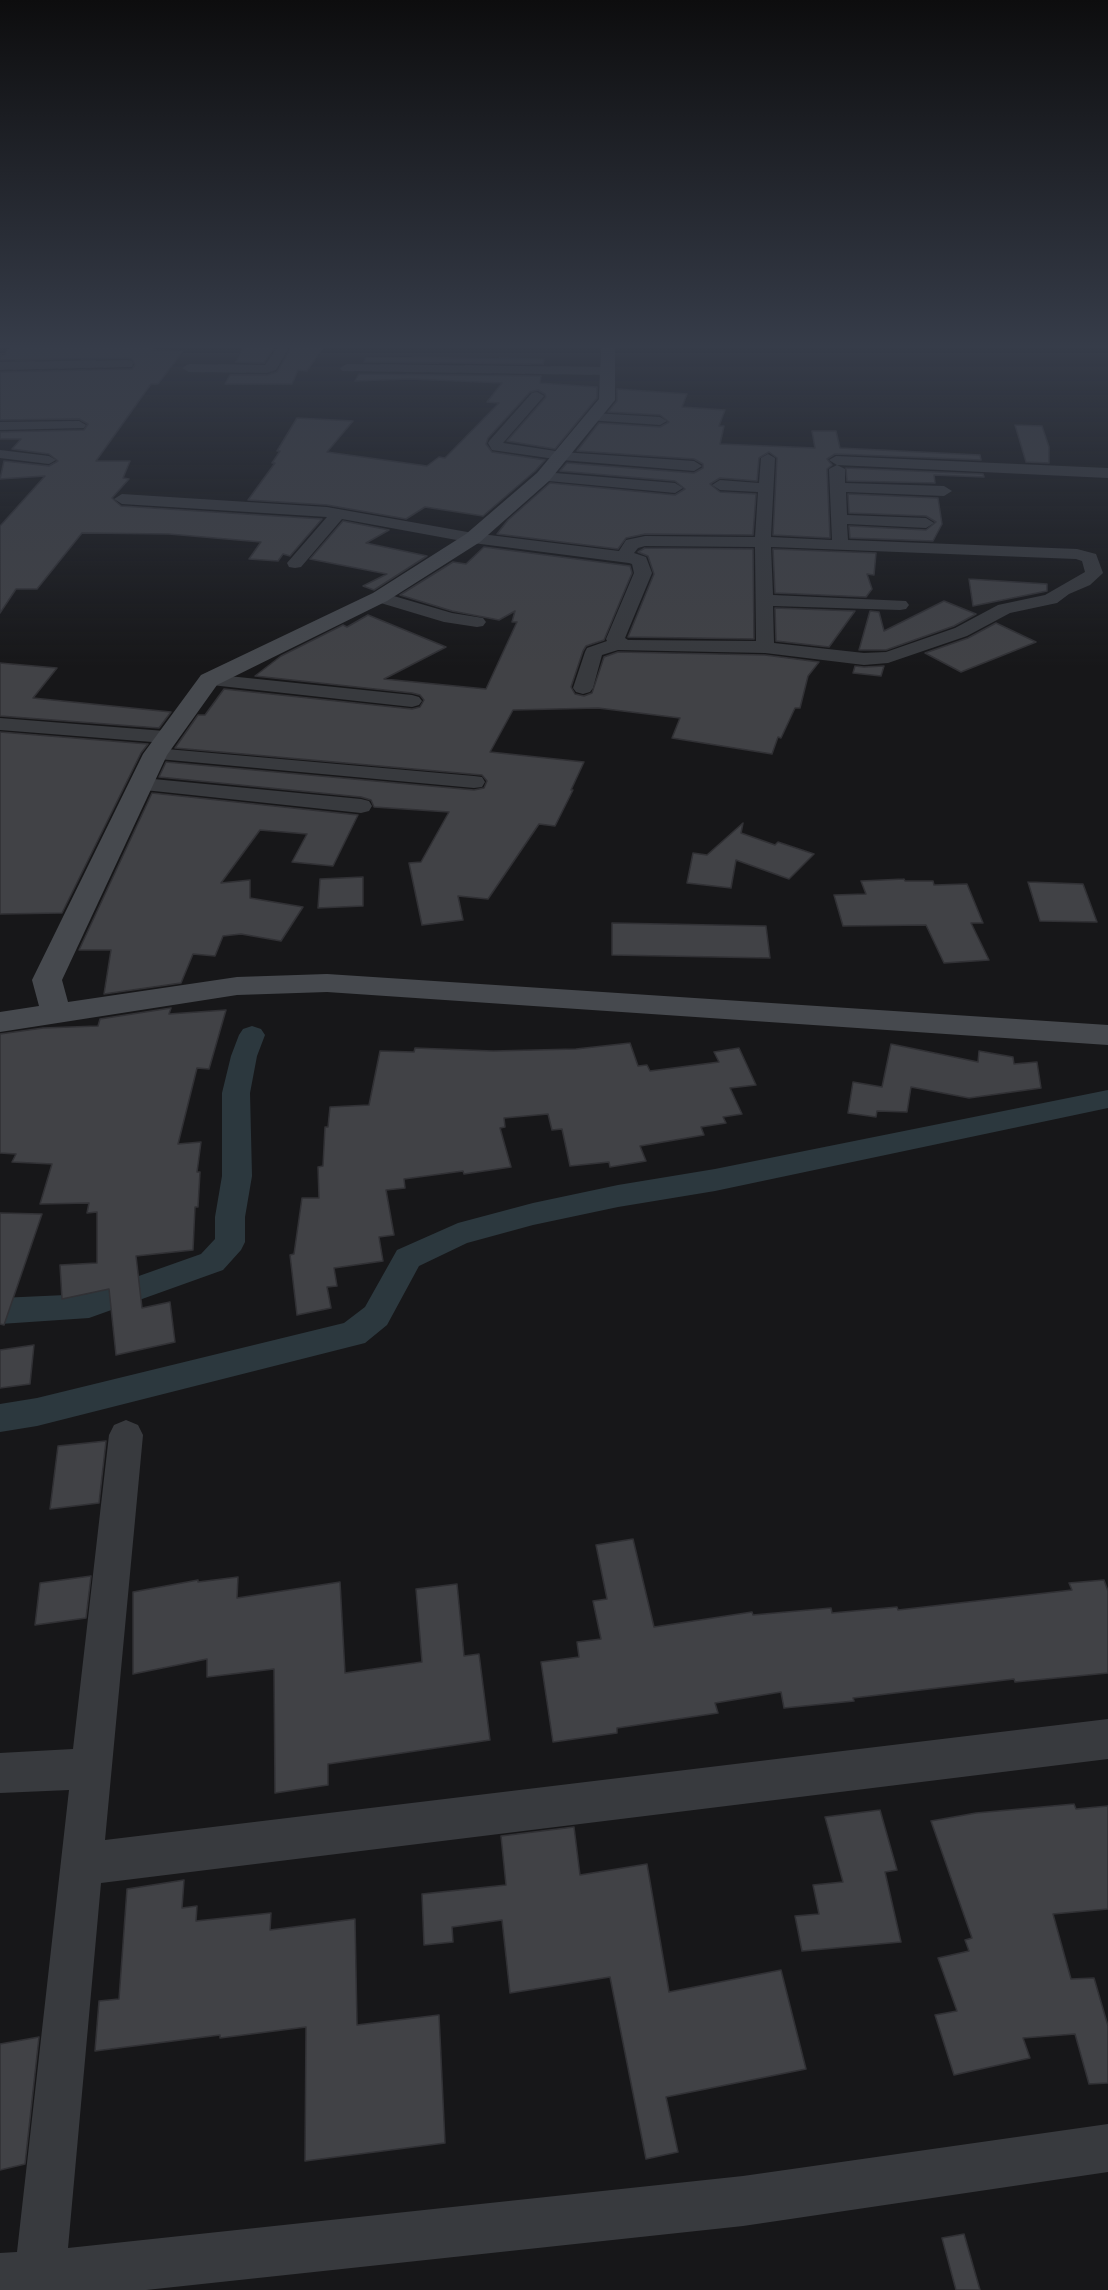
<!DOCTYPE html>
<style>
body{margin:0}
canvas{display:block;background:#171719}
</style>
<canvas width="1108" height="2290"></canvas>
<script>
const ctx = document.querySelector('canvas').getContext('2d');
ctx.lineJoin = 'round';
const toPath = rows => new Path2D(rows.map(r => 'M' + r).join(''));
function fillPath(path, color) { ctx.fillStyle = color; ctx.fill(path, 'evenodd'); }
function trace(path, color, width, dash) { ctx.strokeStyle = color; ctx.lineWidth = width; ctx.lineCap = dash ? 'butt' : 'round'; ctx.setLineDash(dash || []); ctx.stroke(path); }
fillPath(toPath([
 [252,1026,261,1029,265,1035,257,1056,250,1093,252,1176,245,1217,245,1242,241,1250,223,1270,89,1318,0,1324,0,1298,88,1294,201,1254,215,1239,215,1217,222,1176,222,1093,231,1056,239,1035,243,1029,252,1026],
 [1108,1090,1108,1108,715,1191,618,1207,533,1225,467,1243,419,1266,387,1325,365,1343,37,1426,0,1432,0,1404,37,1398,344,1323,365,1307,397,1250,458,1223,533,1203,618,1185,715,1169,1108,1090]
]), '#2c383e');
const building = toPath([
 [10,346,156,346,152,350,183,351,158,384,151,384,96,461,130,461,123,478,129,479,112,498,121,506,322,519,290,556,283,554,278,561,249,559,261,542,169,534,82,533,37,589,16,589,0,613,0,526,45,476,0,479,4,461,49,466,58,461,49,454,12,449,21,439,0,439,0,432,84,430,88,424,79,419,0,420,0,372,132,369,135,365,132,359,127,358,0,360,0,356,5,355,10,346],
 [244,346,275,346,264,363,236,362,244,346],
 [292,346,324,346,307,371,298,370,292,384,225,384,230,375,267,375,277,372,292,346],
 [366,357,472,358,544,359,543,364,364,362,366,357],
 [359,374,541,376,540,383,597,387,597,398,555,449,507,441,546,397,545,394,538,390,530,392,488,438,486,444,492,452,545,460,535,471,483,516,425,507,406,519,327,505,248,500,275,463,272,463,280,451,277,451,297,418,353,421,327,452,427,466,439,457,445,458,499,403,487,402,502,383,410,379,355,381,359,374],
 [617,389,687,394,682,407,725,410,719,426,724,426,720,444,815,448,812,431,836,431,840,448,980,455,981,460,835,454,827,459,832,465,827,469,830,538,773,535,777,458,769,452,759,458,757,481,720,478,710,484,720,492,756,494,753,535,645,534,626,538,618,549,497,534,508,520,550,483,675,495,685,489,675,481,560,471,567,463,694,473,703,468,703,464,694,459,577,451,599,423,660,427,669,422,660,415,608,412,617,401,617,389],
 [1015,425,1042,426,1049,447,1049,463,1026,462,1015,425],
 [846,468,983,474,984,477,934,475,935,483,847,481,846,468],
 [848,494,938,498,942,524,933,541,850,538,849,526,926,530,936,522,926,516,849,513,848,494],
 [343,521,389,530,366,543,427,556,374,590,363,586,387,574,310,559,343,521],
 [484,547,630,566,632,573,604,640,586,646,583,651,571,687,575,694,584,696,592,693,604,657,618,652,765,655,819,662,808,676,800,708,795,708,781,738,778,737,772,754,672,738,680,718,598,708,513,710,490,752,584,762,571,790,573,790,555,826,539,824,488,899,458,896,463,920,422,925,409,863,421,862,449,812,374,807,371,800,361,797,159,777,166,762,474,790,484,788,487,781,482,775,175,748,198,715,205,715,224,689,412,709,420,707,424,700,420,695,412,693,255,676,281,656,343,625,347,627,368,615,446,647,384,679,486,689,517,622,512,622,515,611,499,620,452,611,400,595,453,562,466,564,484,547],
 [645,548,753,549,754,639,628,637,654,574,648,556,638,552,645,548],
 [773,549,876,553,874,575,867,574,872,589,866,597,775,593,773,549],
 [969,579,1047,584,1047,591,973,606,969,579],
 [944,601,976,614,954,626,886,650,859,650,870,611,879,612,884,631,944,601],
 [775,608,855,611,829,647,776,641,775,608],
 [996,623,1036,642,961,672,925,653,968,638,996,623],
 [0,663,57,668,33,698,171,712,159,728,0,716,0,663],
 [855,666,864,667,884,666,881,676,853,673,855,666],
 [0,732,148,744,141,753,62,913,0,914,0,732],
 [152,793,358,815,333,866,292,862,307,834,260,830,221,883,250,880,250,898,303,907,281,941,241,934,223,936,215,956,193,954,181,983,104,994,111,950,79,950,152,793],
 [743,823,741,833,775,845,778,842,814,854,789,879,736,860,731,888,687,883,693,853,707,855,743,823],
 [363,877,363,906,318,908,320,879,363,877],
 [904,879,905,881,933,881,934,885,967,884,983,923,971,923,989,960,944,963,926,925,843,926,834,895,866,894,861,881,904,879],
 [1028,882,1083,884,1097,922,1040,921,1028,882],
 [612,923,766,926,770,958,612,955,612,923],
 [171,1008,169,1014,226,1010,209,1069,197,1068,178,1144,201,1142,197,1172,200,1172,198,1207,195,1207,193,1250,136,1256,142,1308,170,1302,175,1342,116,1355,109,1289,62,1299,60,1265,97,1263,97,1212,87,1213,89,1203,40,1204,52,1164,12,1162,16,1154,0,1153,0,1034,43,1028,98,1026,100,1019,171,1008],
 [630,1043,638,1066,647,1065,650,1071,719,1062,714,1052,739,1048,756,1085,730,1088,742,1114,723,1117,726,1123,701,1127,704,1135,640,1146,646,1161,610,1167,609,1162,570,1166,562,1129,552,1130,548,1114,504,1118,505,1127,500,1128,511,1167,464,1174,463,1171,404,1179,405,1188,386,1190,394,1235,379,1237,383,1261,334,1268,337,1286,327,1287,331,1308,297,1315,290,1255,294,1254,302,1198,319,1198,318,1167,323,1166,325,1127,328,1127,330,1107,369,1105,380,1051,414,1052,415,1048,493,1051,576,1049,630,1043],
 [891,1044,978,1062,979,1051,1013,1057,1014,1064,1037,1062,1041,1088,969,1098,911,1087,907,1112,877,1111,876,1117,848,1113,853,1082,882,1087,891,1044],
 [0,1213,42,1214,4,1325,0,1324,0,1213],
 [34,1345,30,1384,0,1388,0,1350,34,1345],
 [106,1441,99,1503,50,1509,58,1446,106,1441],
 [633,1539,654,1627,752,1612,753,1615,831,1608,832,1613,897,1607,898,1610,1072,1590,1069,1583,1104,1580,1108,1591,1108,1673,1015,1682,1014,1679,853,1698,854,1701,784,1708,781,1692,715,1703,718,1713,617,1728,617,1733,553,1742,541,1662,579,1657,577,1642,601,1639,593,1601,607,1599,596,1545,633,1539],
 [91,1576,86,1618,35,1625,40,1583,91,1576],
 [238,1577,237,1598,340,1582,345,1673,422,1662,416,1589,457,1584,464,1656,479,1654,490,1740,328,1764,328,1785,275,1793,274,1669,207,1677,207,1659,133,1674,133,1592,198,1580,198,1582,238,1577],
 [1074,1804,1076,1809,1108,1806,1108,1909,1053,1914,1071,1979,1094,1978,1108,2026,1108,2083,1089,2084,1075,2034,1023,2038,1030,2058,954,2075,935,2015,957,2011,938,1958,969,1951,965,1940,972,1938,931,1821,976,1813,1074,1804],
 [880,1810,897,1870,885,1872,901,1942,802,1951,795,1916,819,1914,813,1885,843,1882,825,1817,880,1810],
 [574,1827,580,1875,647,1864,669,1992,781,1970,806,2069,666,2097,678,2152,646,2159,610,1977,510,1993,502,1920,452,1927,453,1942,424,1945,422,1894,506,1885,501,1836,574,1827],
 [184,1880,182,1908,197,1906,196,1921,271,1913,270,1930,355,1919,357,2025,439,2015,445,2143,305,2161,306,2027,220,2038,220,2035,95,2051,99,2001,119,1999,127,1889,184,1880],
 [39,2037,25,2164,0,2170,0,2044,39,2037],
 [964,2234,980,2290,956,2290,942,2238,964,2234]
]);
fillPath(building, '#414246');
trace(building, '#313135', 1.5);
fillPath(toPath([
 [278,346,290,346,276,370,267,373,189,372,182,368,189,364,265,365,278,346],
 [127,360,132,361,133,364,132,367,0,370,0,362,127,360],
 [347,364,608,367,615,371,608,375,342,371,340,368,347,364],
 [537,392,544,396,503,443,562,452,694,461,702,466,694,471,562,460,492,450,488,443,490,440,532,393,537,392],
 [593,413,660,417,667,421,660,425,588,420,586,417,588,414,593,413],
 [79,421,86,425,84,428,0,430,0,422,79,421],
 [0,450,49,456,56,460,49,464,0,458,0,450],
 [768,454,775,458,771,537,832,540,829,469,837,465,829,460,836,456,1108,468,1108,478,837,465,845,469,845,483,944,486,952,491,944,496,846,492,847,515,926,518,934,523,926,528,847,524,848,540,1077,549,1096,554,1103,573,1090,585,1069,594,1057,603,1010,613,967,636,888,663,864,665,765,653,618,650,602,655,593,688,590,692,583,694,576,692,573,688,585,652,587,648,607,641,606,639,634,573,632,564,629,563,473,543,342,519,301,567,295,568,289,567,287,563,327,517,122,504,114,499,122,494,327,507,473,533,619,551,626,540,645,536,755,537,758,492,720,490,712,485,720,480,759,483,761,458,768,454],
 [645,546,755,547,756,641,628,640,625,638,652,573,646,557,634,553,638,548,645,546],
 [771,547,1076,559,1082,561,1085,572,1045,595,998,605,955,628,886,652,864,653,774,643,773,606,900,610,906,609,909,605,906,601,773,595,771,547],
 [543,472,675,483,683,488,675,493,538,480,535,477,543,472],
 [380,592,452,613,483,618,486,622,483,626,477,627,444,622,374,601,371,597,374,593,380,592],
 [209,674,412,695,419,697,422,701,419,705,412,707,202,684,199,680,202,676,209,674],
 [0,718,165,731,172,733,175,737,172,741,165,743,0,730,0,718],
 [155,748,474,776,482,777,485,782,482,787,474,788,148,758,145,754,148,750,155,748],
 [143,778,361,799,369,801,372,806,369,811,361,813,135,789,132,784,135,779,143,778],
 [126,1420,138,1425,143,1435,105,1840,1108,1719,1108,1759,101,1883,68,2248,743,2176,1108,2124,1108,2172,743,2226,146,2290,0,2290,0,2253,17,2252,69,1790,0,1793,0,1753,73,1749,109,1435,114,1425,126,1420]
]), '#383a3e');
fillPath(toPath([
 [601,346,615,346,615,400,549,481,480,542,387,601,217,685,167,755,62,980,68,1002,237,977,327,974,1108,1025,1108,1045,327,992,237,995,0,1032,0,1012,39,1006,32,980,143,754,201,675,373,593,466,534,537,473,599,399,601,346]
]), '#46494e');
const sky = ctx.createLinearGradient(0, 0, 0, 666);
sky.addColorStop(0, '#0d0d0e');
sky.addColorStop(0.52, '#363c49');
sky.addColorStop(1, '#363c4900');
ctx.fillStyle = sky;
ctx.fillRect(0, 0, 1108, 666);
</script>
